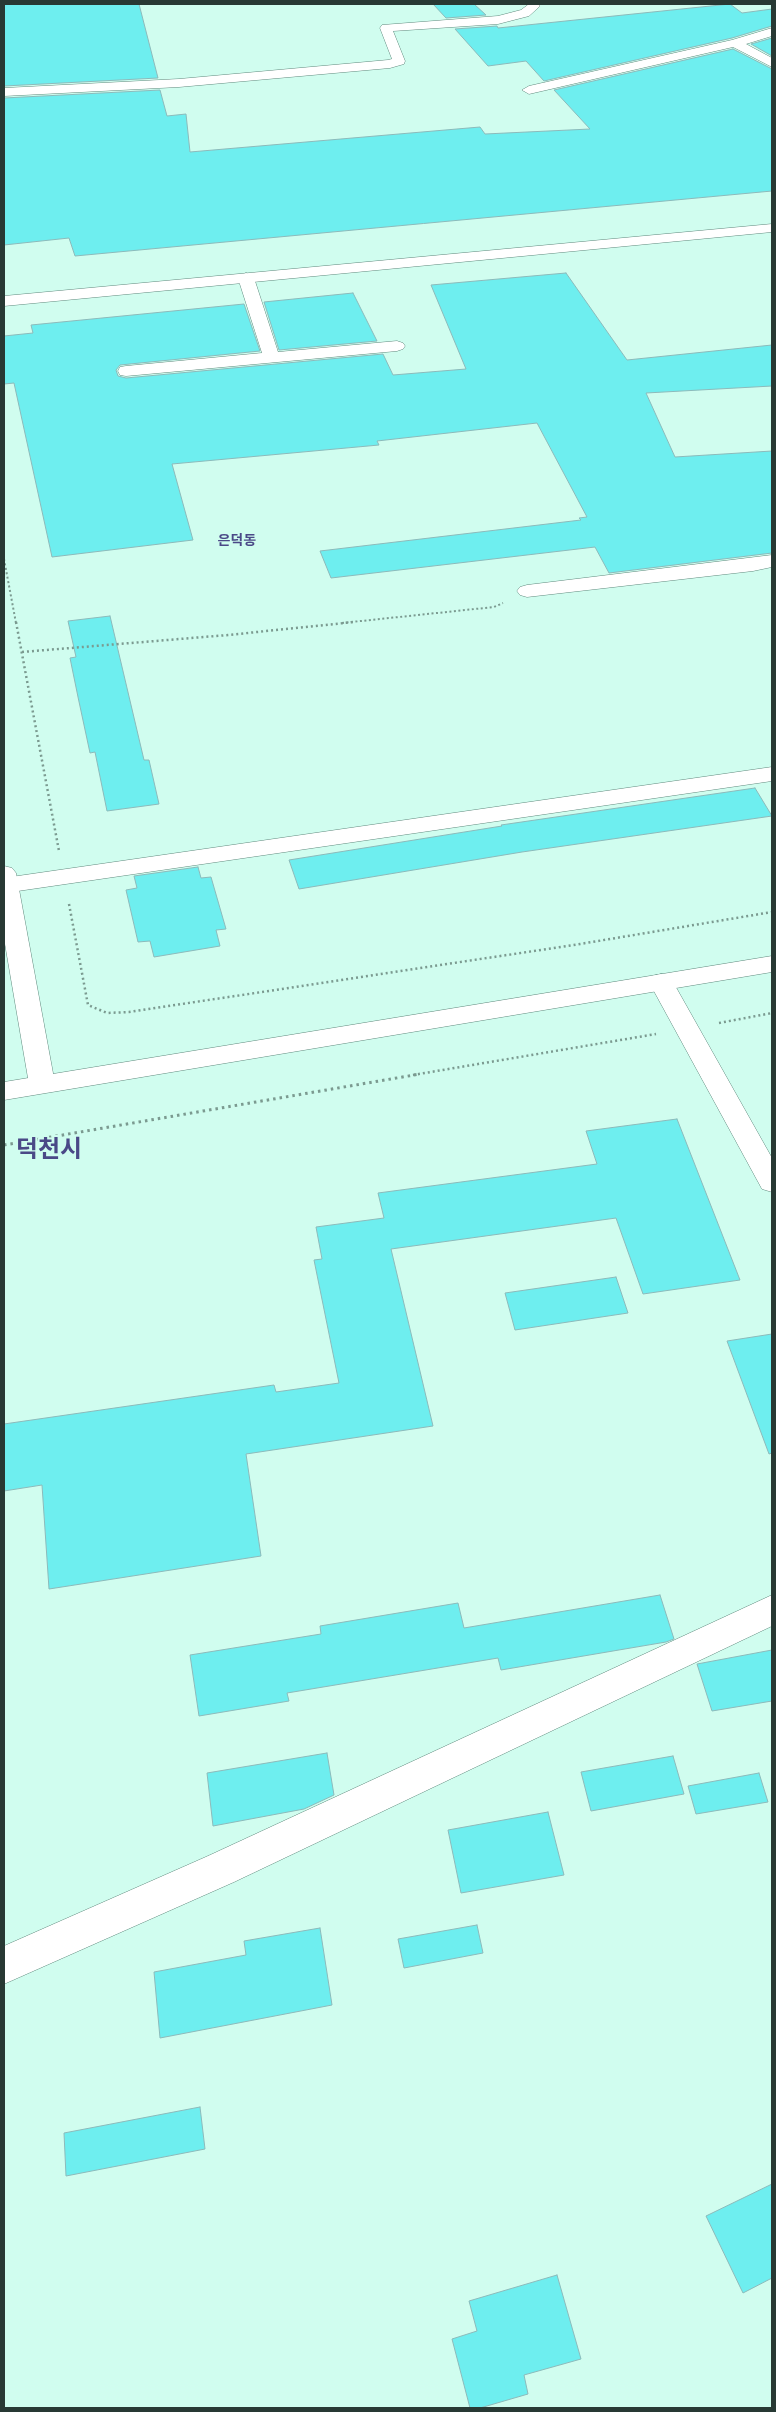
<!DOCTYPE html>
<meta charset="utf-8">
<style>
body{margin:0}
#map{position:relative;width:776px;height:2412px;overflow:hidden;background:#d0fdef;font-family:Lato,sans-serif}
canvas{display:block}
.frame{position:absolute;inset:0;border:5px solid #283934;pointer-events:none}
</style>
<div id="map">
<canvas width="776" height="2412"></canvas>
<div class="frame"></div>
</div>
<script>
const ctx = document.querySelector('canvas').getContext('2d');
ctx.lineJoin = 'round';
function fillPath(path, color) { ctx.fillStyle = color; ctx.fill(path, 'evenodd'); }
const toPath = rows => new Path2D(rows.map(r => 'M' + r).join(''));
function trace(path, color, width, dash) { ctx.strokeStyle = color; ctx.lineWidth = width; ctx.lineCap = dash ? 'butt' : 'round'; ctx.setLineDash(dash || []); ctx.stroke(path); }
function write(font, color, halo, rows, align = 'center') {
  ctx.font = font + ' Lato,"Noto Sans KR",sans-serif'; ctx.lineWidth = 4; ctx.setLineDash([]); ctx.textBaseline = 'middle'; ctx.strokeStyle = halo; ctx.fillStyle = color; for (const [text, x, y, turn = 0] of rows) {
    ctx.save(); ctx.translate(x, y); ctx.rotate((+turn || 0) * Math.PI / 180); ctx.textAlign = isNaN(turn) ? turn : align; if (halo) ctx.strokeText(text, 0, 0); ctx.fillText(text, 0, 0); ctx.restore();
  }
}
const building = toPath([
 [4,4,139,4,158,78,4,86,4,4],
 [433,4,474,4,486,15,446,18,433,4],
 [730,4,742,13,772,9,772,26,732,38,544,81,526,61,488,66,455,29,497,26,498,28,730,4],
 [772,38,772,56,751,44,772,38],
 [733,49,772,69,772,191,75,256,69,238,4,245,4,98,160,90,167,116,186,114,190,152,480,127,485,134,590,129,554,90,733,49],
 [566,273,627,360,772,345,772,386,646,393,675,457,772,451,772,553,609,573,595,547,331,578,320,551,581,520,579,518,587,517,537,423,377,441,379,445,172,464,193,540,52,557,14,383,4,384,4,336,33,333,31,325,244,304,260,351,120,365,116,370,118,376,126,378,383,354,393,375,466,369,431,285,566,273],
 [353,293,377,341,279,350,264,302,353,293],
 [110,616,144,760,149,760,159,804,107,811,95,752,90,753,78,697,70,658,76,657,68,621,110,616],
 [755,788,772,816,522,852,299,889,289,860,502,826,501,825,755,788],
 [198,867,201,878,211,877,226,929,216,930,220,946,154,957,150,941,138,942,126,890,137,888,134,876,198,867],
 [677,1119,740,1280,643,1294,616,1218,391,1249,433,1426,246,1454,261,1556,49,1589,42,1485,4,1491,4,1424,274,1385,276,1392,339,1383,314,1260,322,1259,316,1227,384,1218,378,1193,597,1164,586,1131,677,1119],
 [616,1277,628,1313,515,1330,505,1293,616,1277],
 [772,1334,772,1453,769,1454,727,1341,772,1334],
 [660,1595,674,1639,666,1642,501,1670,498,1658,287,1693,289,1701,199,1716,190,1655,321,1634,320,1626,458,1603,464,1628,660,1595],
 [772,1650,772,1701,712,1711,697,1664,772,1650],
 [327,1753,334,1795,304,1809,213,1826,207,1773,327,1753],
 [673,1756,684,1794,591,1811,581,1772,673,1756],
 [759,1773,768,1802,696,1814,688,1786,759,1773],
 [548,1812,564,1875,461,1893,448,1830,548,1812],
 [477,1925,483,1953,404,1968,398,1939,477,1925],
 [320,1928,332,2005,160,2038,154,1972,246,1955,244,1941,320,1928],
 [200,2107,205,2149,66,2176,64,2133,200,2107],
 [772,2184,772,2278,743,2293,706,2216,772,2184],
 [557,2275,581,2359,524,2375,528,2394,480,2408,470,2408,452,2339,477,2331,469,2301,557,2275]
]);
fillPath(building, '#6eeeef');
trace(building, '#8cbaba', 1);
const minor = toPath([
 [529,4,538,4,540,6,529,16,498,24,393,31,405,61,404,64,390,68,179,87,4,96,4,88,179,79,388,60,392,59,380,28,382,25,498,16,521,10,529,4],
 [772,28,772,36,746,44,772,58,772,67,733,47,529,94,522,90,529,86,732,40,772,28],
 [246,273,254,278,278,352,397,341,403,343,405,346,403,349,397,351,126,376,120,375,118,371,120,367,126,366,262,353,238,278,246,273],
 [772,555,772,567,753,571,527,597,520,595,517,591,520,587,527,585,772,555],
 [772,767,772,781,4,893,4,878,772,767],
 [661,974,670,976,673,982,772,1158,772,1192,762,1189,649,982,652,976,661,974],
 [772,1595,772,1626,234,1882,4,1984,4,1946,208,1856,772,1595]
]);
const tertiary = toPath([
 [4,866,12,868,16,873,55,1084,51,1091,42,1093,33,1091,29,1084,4,938,4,866]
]);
const secondary = toPath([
 [772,224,772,232,4,306,4,296,772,224]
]);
const primary = toPath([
 [772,956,772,972,4,1100,4,1082,772,956]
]);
trace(minor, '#618a7e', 1);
trace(tertiary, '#618a7e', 1);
trace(secondary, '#618a7e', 1);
trace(primary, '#618a7e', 1);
trace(toPath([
 [4,559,16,623],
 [342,623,494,607,503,603]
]), '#7b9a90', 2, [2, 2.5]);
trace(toPath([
 [16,622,59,851],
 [22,652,228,635,354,622],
 [69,904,88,1005,107,1013,129,1012,580,944,772,912],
 [719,1023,772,1013],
 [413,1075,656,1034]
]), '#7b9a90', 2.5, [2, 3]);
trace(toPath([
 [4,1145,420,1074]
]), '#7b9a90', 3, [2.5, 4]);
fillPath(minor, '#fff');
fillPath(tertiary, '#fff');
fillPath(secondary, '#fff');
fillPath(primary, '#fff');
write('bold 14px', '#4a4987', '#d0fdef', [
 ["은덕동",237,540]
]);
write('bold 24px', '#4a4987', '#d0fdef', [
 ["덕천시",49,1149]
]);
</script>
